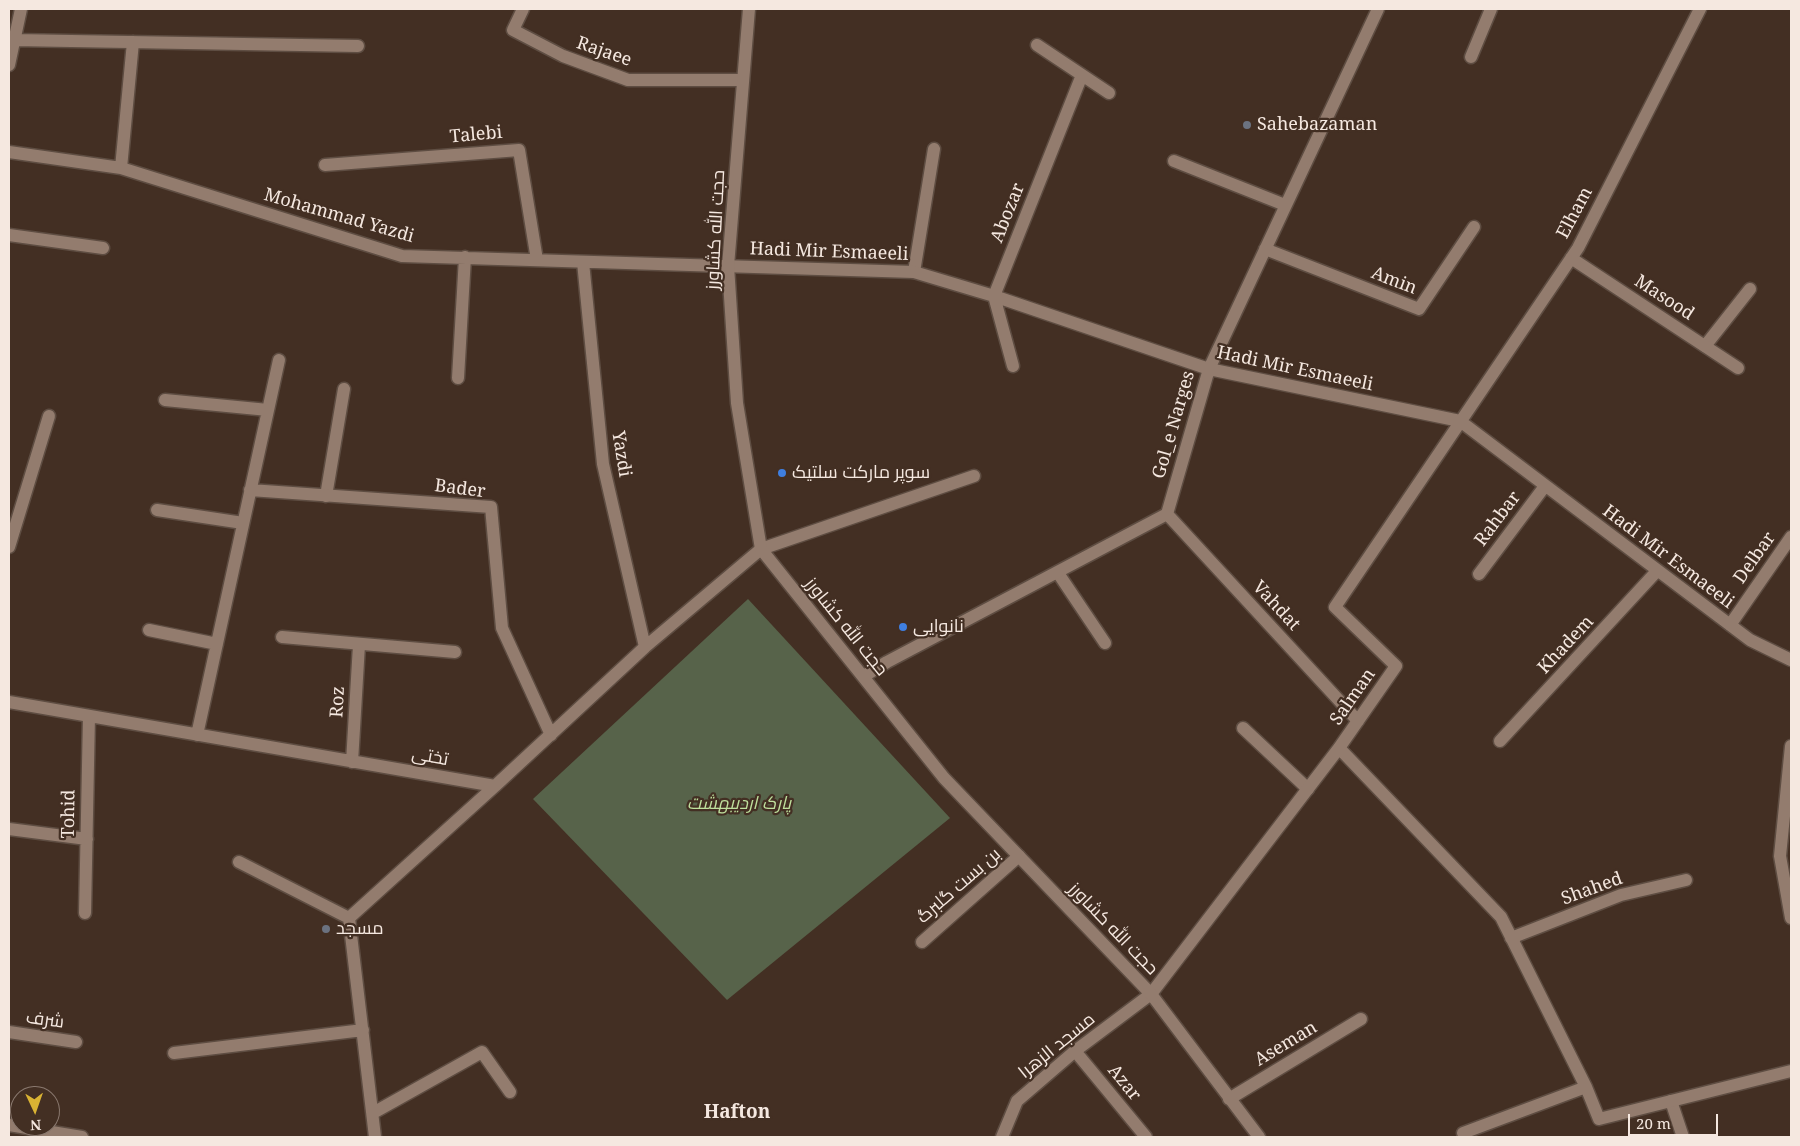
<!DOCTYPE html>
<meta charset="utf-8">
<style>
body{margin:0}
#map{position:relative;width:1800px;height:1146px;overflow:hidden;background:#432f23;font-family:"Noto Serif",serif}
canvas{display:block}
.frame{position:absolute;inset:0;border:10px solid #f5e8e0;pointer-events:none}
.north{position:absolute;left:10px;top:1086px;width:50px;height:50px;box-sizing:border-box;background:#432f23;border:1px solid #8a796f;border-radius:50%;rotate:177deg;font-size:14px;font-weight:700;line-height:20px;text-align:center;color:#f5e8e0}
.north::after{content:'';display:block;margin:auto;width:18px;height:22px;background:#dab333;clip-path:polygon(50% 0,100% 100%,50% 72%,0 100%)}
.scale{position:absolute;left:1628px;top:1114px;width:90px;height:22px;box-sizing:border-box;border:2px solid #f5e8e0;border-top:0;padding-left:6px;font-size:15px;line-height:18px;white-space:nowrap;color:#f5e8e0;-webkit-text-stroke:4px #432f23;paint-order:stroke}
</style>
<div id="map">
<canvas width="1800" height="1146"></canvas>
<div class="frame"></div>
<div class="north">N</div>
<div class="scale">20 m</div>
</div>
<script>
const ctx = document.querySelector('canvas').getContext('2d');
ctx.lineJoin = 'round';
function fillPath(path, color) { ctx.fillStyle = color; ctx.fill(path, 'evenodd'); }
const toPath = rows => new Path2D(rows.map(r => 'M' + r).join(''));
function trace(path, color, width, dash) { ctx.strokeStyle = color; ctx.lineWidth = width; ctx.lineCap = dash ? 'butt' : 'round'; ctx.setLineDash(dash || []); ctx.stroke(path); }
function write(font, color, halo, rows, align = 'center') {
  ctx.font = font + ' "Noto Serif",Cairo,serif'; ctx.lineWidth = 4.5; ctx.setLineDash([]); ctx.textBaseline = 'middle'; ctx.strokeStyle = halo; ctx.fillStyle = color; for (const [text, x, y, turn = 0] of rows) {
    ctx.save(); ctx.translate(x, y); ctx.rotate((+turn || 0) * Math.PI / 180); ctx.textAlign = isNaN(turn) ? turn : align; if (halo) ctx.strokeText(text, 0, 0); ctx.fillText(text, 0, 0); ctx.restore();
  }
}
fillPath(toPath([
 [748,599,950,818,727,1000,533,799]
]), '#57634a');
const service = toPath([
 [914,272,934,149],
 [1705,346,1750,289],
 [326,496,344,389],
 [761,549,974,476],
 [1058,573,1105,643],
 [1243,728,1308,789],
 [1671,1101,1683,1137]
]);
const minor = toPath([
 [523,9,513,30,563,56,628,80,743,80],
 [14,40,358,46],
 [1037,45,1109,93],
 [1471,57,1491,9],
 [9,65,21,9],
 [9,152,121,168,402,256,914,272,994,296,1209,369,1460,421,1750,640,1791,660],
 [1174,161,1285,205],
 [325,165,519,150,537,260],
 [121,168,133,42],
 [9,235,103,248],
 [1265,249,1419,309,1474,227],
 [1571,258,1738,368],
 [583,262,603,464,645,647],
 [1013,366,994,296,1082,75],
 [458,378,465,257],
 [165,400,268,410],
 [250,490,491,507,502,628,551,735],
 [157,510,243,523],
 [1167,514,1358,721],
 [9,547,49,416],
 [1479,574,1545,486],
 [1730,625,1791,537],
 [149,630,217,644],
 [282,637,455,652],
 [864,676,887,662,1167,514,1209,369,1378,9],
 [9,702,495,786,645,647,761,549],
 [197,735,279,360],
 [1500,741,1657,571],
 [1791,746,1780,856,1791,918],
 [1339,748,1501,917,1586,1087,1599,1119,1791,1071],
 [352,762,359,645],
 [9,829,87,839],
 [239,862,349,918],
 [85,913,89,716],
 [1511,938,1621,895,1686,880],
 [922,942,1019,856],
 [9,1032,76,1042],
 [1075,1051,1146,1137],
 [174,1053,363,1030],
 [1229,1099,1361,1019],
 [373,1113,482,1052,510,1092],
 [9,1125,82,1137],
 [1463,1133,1586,1087],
 [375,1137,349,918,495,786],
 [1002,1137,1017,1101,1075,1051,1151,994,1339,748,1396,666,1335,607,1578,248,1700,9]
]);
const tertiary = toPath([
 [749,9,728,266,737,403,761,549,944,778,1151,994,1259,1137]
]);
trace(service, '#5e4d42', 15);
trace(minor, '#5e4d42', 15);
trace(tertiary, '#5e4d42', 15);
trace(service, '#937c6e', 12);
trace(minor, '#937c6e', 12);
trace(tertiary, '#937c6e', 12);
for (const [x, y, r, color] of [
 [1247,125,5,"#6b7280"],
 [782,473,5,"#3f7fe0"],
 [903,627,5,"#3f7fe0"],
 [326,929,5,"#6b7280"]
]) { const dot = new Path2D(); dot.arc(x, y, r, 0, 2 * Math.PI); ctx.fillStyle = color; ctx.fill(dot); trace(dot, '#432f23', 2); }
write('18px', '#f5e8e0', '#432f23', [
 ["Rajaee",604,52,19],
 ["Talebi",476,135,-5],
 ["Abozar",1008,213,-68],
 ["Elham",1575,213,-62],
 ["Mohammad Yazdi",339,216,16],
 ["حجت الله کشاورز",716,230,-87],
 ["Hadi Mir Esmaeeli",829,252,2],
 ["Amin",1394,281,21],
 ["Masood",1664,298,33],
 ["Hadi Mir Esmaeeli",1295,369,12],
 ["Gol_e Narges",1174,425,-74],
 ["Yazdi",621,454,81],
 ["Bader",460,489,7],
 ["Rahbar",1498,519,-53],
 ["Hadi Mir Esmaeeli",1668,557,37],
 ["Delbar",1755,558,-55],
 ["Vahdat",1276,606,47],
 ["حجت الله کشاورز",846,627,51],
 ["Khadem",1566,645,-47],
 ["Salman",1353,697,-55],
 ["Roz",338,702,-87],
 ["تختی",430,757,10],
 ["Tohid",69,814,-89],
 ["بن بست گلبرگ",959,886,-41],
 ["Shahed",1592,889,-20],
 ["حجت الله کشاورز",1113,929,46],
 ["شرف",45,1020,8],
 ["Aseman",1286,1044,-31],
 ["مسجد الزهرا",1057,1046,-39],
 ["Azar",1124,1083,51]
]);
write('18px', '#f5e8e0', '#432f23', [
 ["Sahebazaman",1257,125],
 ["سوپر مارکت سلتیک",792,473],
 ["نانوایی",913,627],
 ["مسجد",336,929]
], 'left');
write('italic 18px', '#bedf9c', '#432f23', [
 ["پارک اردیبهشت",739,804]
]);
write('bold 19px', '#f5e8e0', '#432f23', [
 ["Hafton",737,1113]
]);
</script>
